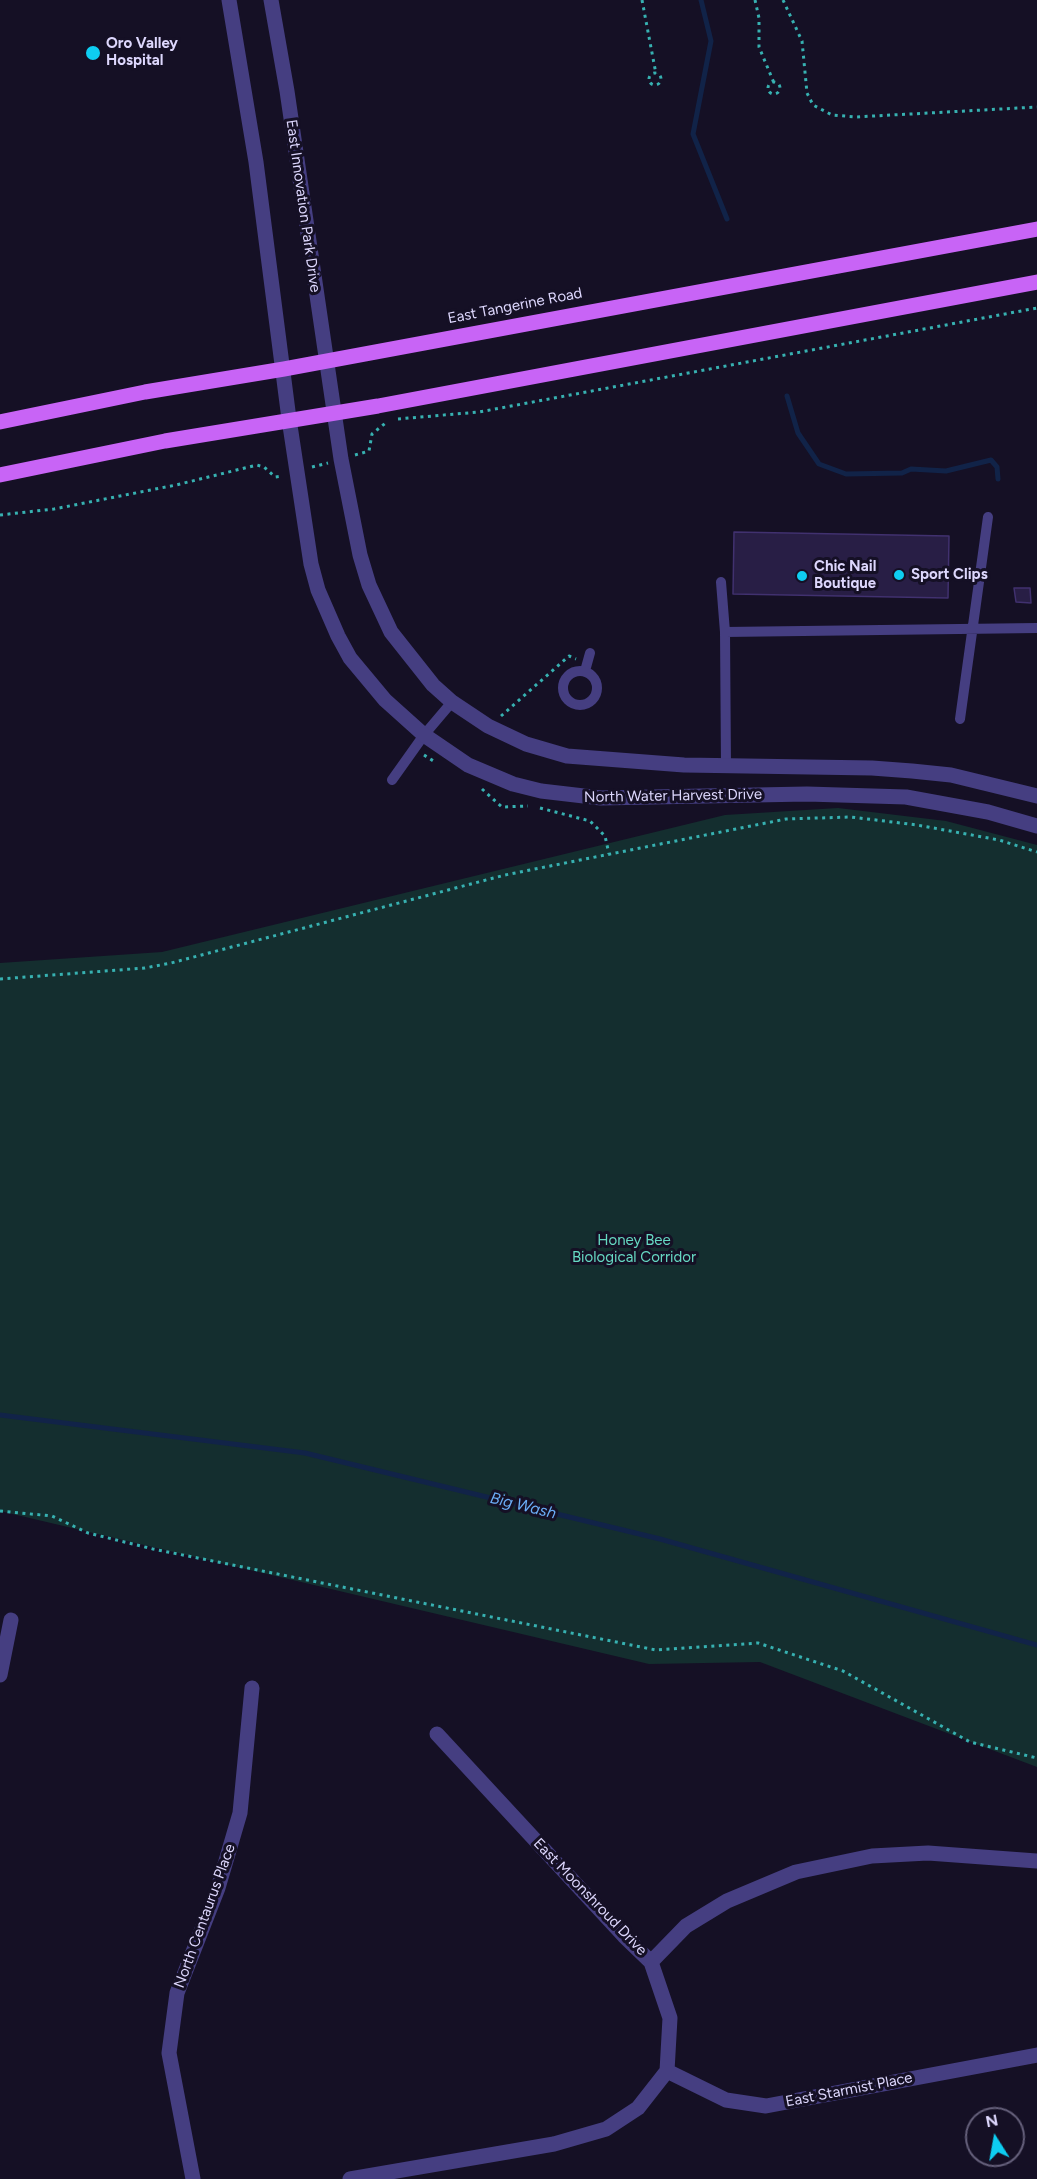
<!DOCTYPE html>
<style>
body{margin:0}
#map{position:relative;width:1037px;height:2179px;overflow:hidden;background:#151025;font-family:Figtree,sans-serif}
canvas{display:block}
.north{position:absolute;left:965px;top:2107px;width:60px;height:60px;box-sizing:border-box;background:#151025;border:2px solid #65607b;border-radius:50%;rotate:349deg;font-size:16px;font-weight:700;line-height:24px;text-align:center;color:#ddd7fd}
.north::after{content:'';display:block;margin:auto;width:21px;height:27px;background:#0ecdf1;clip-path:polygon(50% 0,100% 100%,50% 72%,0 100%)}
</style>
<div id="map">
<canvas width="1037" height="2179"></canvas>
<div class="north">N</div>
</div>
<script>
const ctx = document.querySelector('canvas').getContext('2d');
ctx.lineJoin = 'round';
function fillPath(path, color) { ctx.fillStyle = color; ctx.fill(path, 'evenodd'); }
const toPath = rows => new Path2D(rows.map(r => 'M' + r).join(''));
function trace(path, color, width, dash) { ctx.strokeStyle = color; ctx.lineWidth = width; ctx.lineCap = dash ? 'butt' : 'round'; ctx.setLineDash(dash || []); ctx.stroke(path); }
function write(font, color, halo, rows, align = 'center') {
  ctx.font = font + ' Figtree,sans-serif'; ctx.lineWidth = 6; ctx.setLineDash([]); ctx.textBaseline = 'middle'; ctx.strokeStyle = halo; ctx.fillStyle = color; for (const [text, x, y, turn = 0] of rows) {
    ctx.save(); ctx.translate(x, y); ctx.rotate((+turn || 0) * Math.PI / 180); ctx.textAlign = isNaN(turn) ? turn : align; if (halo) ctx.strokeText(text, 0, 0); ctx.fillText(text, 0, 0); ctx.restore();
  }
}
fillPath(toPath([
 [838,808,946,821,1037,845,1037,1767,760,1662,649,1664,0,1511,0,963,162,952,725,815]
]), '#142e2f');
trace(toPath([
 [701,0,711,41,693,134,727,219],
 [787,396,798,433,819,464,846,474,902,473,911,469,946,471,991,460,997,467,998,479],
 [0,1415,305,1453,660,1539,1037,1645]
]), '#112348', 5);
const building = toPath([
 [734,532,949,536,948,598,733,594,734,532],
 [1014,588,1030,588,1031,603,1016,602,1014,588]
]);
fillPath(building, '#281e45');
trace(building, '#41316f', 1.5);
trace(toPath([
 [642,0,656,74],
 [755,0,759,18,759,47,774,83],
 [783,0,802,41,807,93,813,105,832,115,856,117,1037,107],
 '649 79a6 6 0 1 1 12 0a6 6 0 1 1-12 0Z',
 '768 88a6 6 0 1 1 12 0a6 6 0 1 1-12 0Z',
 [398,419,479,412,1037,308],
 [355,455,369,451,372,434,388,421],
 [312,467,328,463],
 [0,515,54,509,176,485,257,465,264,467,275,477,282,476],
 [501,716,569,656,576,659],
 [424,755,435,762],
 [482,789,502,807,528,806],
 [540,808,590,821,605,836,609,854],
 [0,979,145,968,171,963,505,875,786,819,851,817,917,825,999,840,1037,852],
 [0,1511,52,1516,88,1533,153,1549,656,1650,758,1643,843,1671,970,1742,1037,1758]
]), '#37b1b1', 3, [3, 4.5]);
trace(toPath([
 [721,582,725,632,726,767],
 [725,632,1037,628],
 '563 688a17 17 0 1 1 34 0a17 17 0 1 1-34 0Z',
 [585,671,590,653],
 [960,719,988,517],
 [392,780,424,735,452,702]
]), '#453e81', 10);
trace(toPath([
 [0,1675,11,1620],
 [651,1962,686,1926,727,1901,796,1872,872,1856,928,1853,1037,1861],
 [667,2071,726,2100,766,2106,1037,2055],
 [193,2179,169,2053,177,1993,218,1888,240,1813,252,1688],
 [350,2179,554,2144,606,2129,638,2108,667,2071,670,2018,651,1962,624,1936,437,1734]
]), '#453e81', 15);
trace(toPath([
 [229,0,256,162,289,419,311,564,318,590,338,636,350,658,385,700,424,735,468,765,513,784,541,791,601,798,807,794,906,797,988,812,1037,826],
 [271,0,287,91,341,459,360,555,369,585,391,632,433,685,452,702,488,726,526,744,567,756,684,765,872,768,912,771,951,775,1037,796]
]), '#453e81', 15);
trace(toPath([
 [0,422,145,392,284,369,1037,229],
 [0,475,165,441,378,406,1037,282]
]), '#c864f6', 15);
for (const [x, y, r, color] of [
 [93,53,8,"#0ecdf1"],
 [899,575,6,"#0ecdf1"],
 [802,576,6,"#0ecdf1"]
]) { const dot = new Path2D(); dot.arc(x, y, r, 0, 2 * Math.PI); ctx.fillStyle = color; ctx.fill(dot); trace(dot, '#151025', 2); }
write('bold 15px', '#ddd7fd', '#151025', [
 ["Oro Valley",106,44],
 ["Hospital",106,61],
 ["Chic Nail",814,567],
 ["Boutique",814,584],
 ["Sport Clips",911,575]
], 'left');
write('15px', '#ddd7fd', '#151025', [
 ["East Innovation Park Drive",303,206,82],
 ["East Tangerine Road",515,306,-11],
 ["North Water Harvest Drive",673,796,-1],
 ["East Moonshroud Drive",590,1897,46],
 ["North Centaurus Place",205,1916,-70],
 ["East Starmist Place",849,2090,-11]
]);
write('15px', '#66d9c3', '#151025', [
 ["Honey Bee",634,1241],
 ["Biological Corridor",634,1258]
]);
write('italic 16px', '#6badf6', '#151025', [
 ["Big Wash",523,1506,14]
]);
</script>
